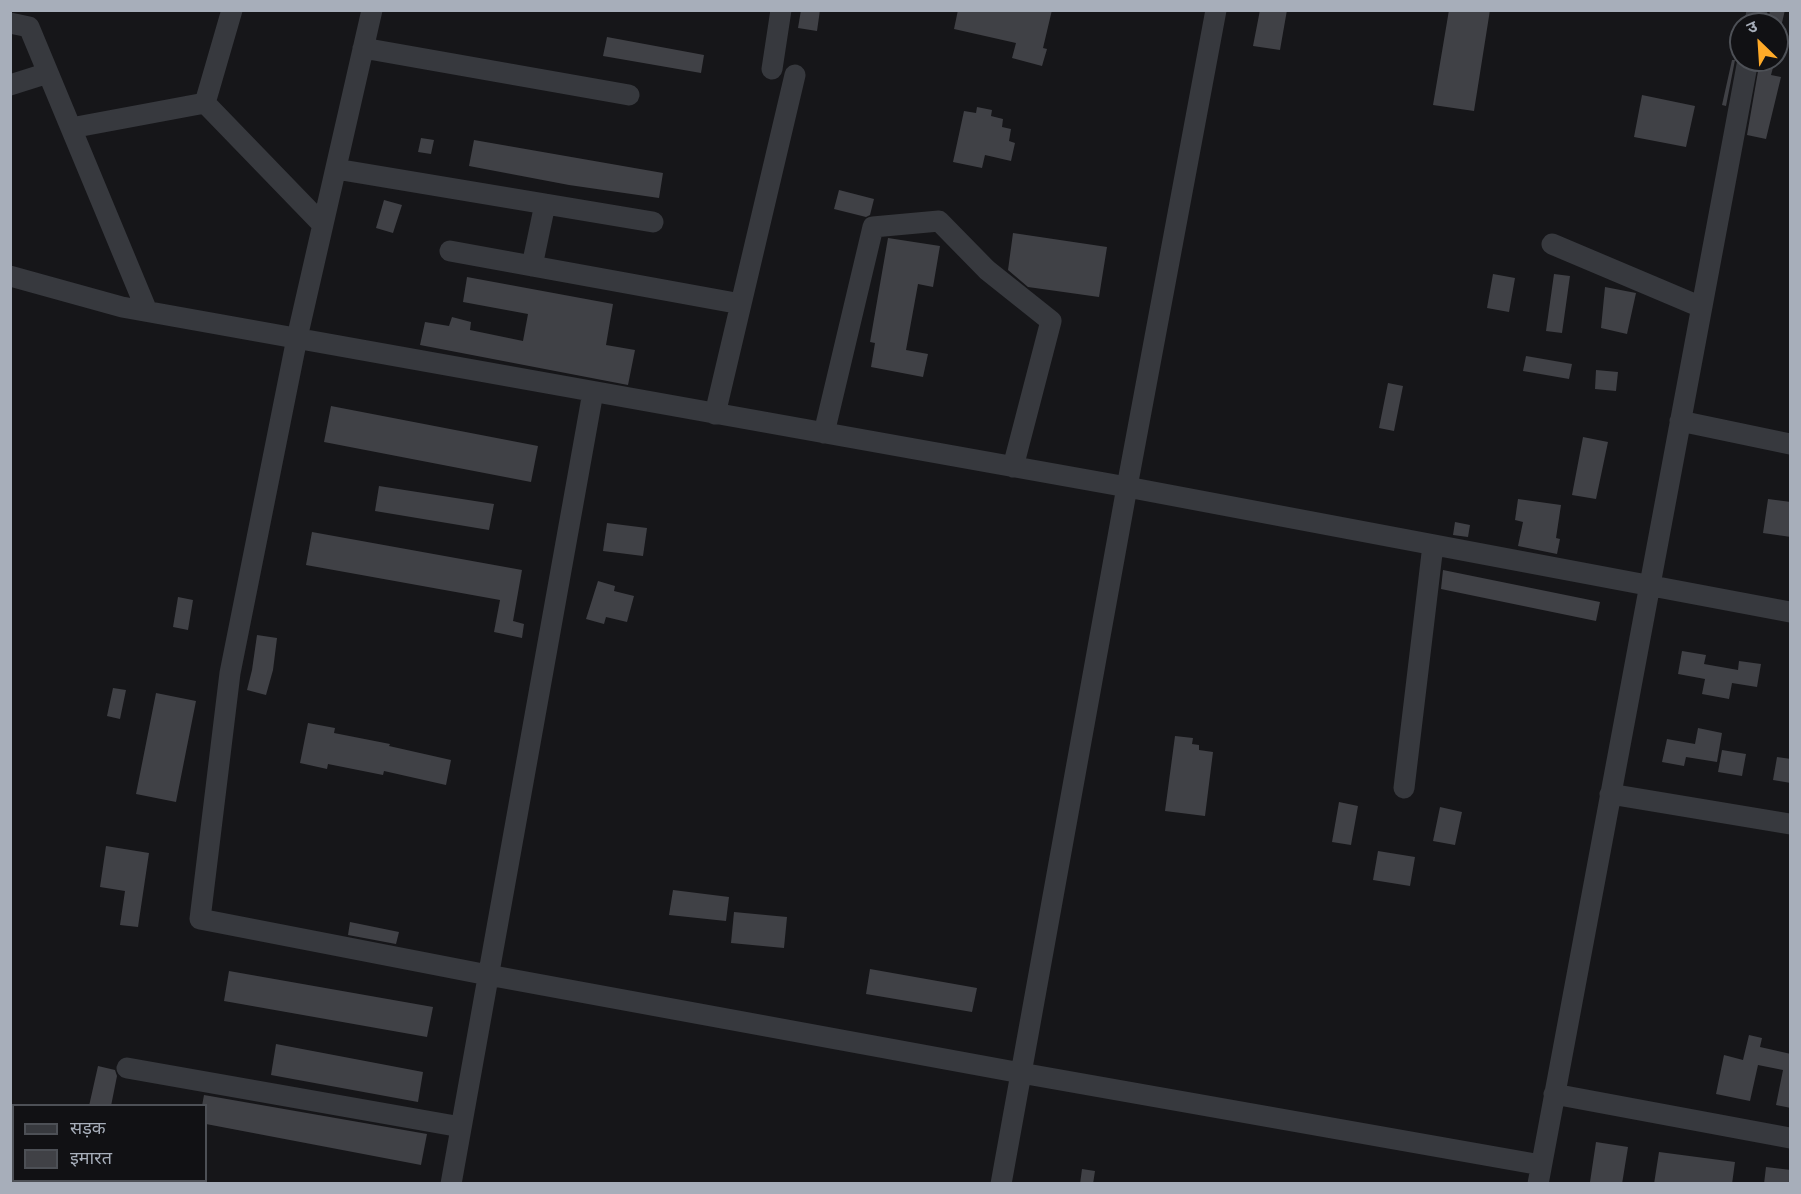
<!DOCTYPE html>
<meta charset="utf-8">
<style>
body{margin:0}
#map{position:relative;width:1801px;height:1194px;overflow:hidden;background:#161619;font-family:"Fira Sans","Noto Sans Devanagari",sans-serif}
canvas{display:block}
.frame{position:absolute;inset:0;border:12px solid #a7aeba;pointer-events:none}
.legend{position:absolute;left:12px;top:1104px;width:195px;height:78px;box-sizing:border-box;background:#111114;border:2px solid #4d5056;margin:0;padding:8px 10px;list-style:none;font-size:18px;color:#a7aeba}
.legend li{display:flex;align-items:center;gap:12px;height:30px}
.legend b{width:30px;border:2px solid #4d5056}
.north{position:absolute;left:1729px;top:12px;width:60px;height:60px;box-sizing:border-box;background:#111114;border:2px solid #4d5056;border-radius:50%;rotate:335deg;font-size:16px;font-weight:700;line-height:24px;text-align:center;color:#a7aeba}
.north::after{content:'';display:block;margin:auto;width:21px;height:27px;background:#ffaa28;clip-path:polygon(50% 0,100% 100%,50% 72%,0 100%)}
</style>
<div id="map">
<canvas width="1801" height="1194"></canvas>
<div class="frame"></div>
<ul class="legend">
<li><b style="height:8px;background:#37393e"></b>सड़क</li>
<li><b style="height:16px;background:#404146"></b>इमारत</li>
</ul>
<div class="north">उ</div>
</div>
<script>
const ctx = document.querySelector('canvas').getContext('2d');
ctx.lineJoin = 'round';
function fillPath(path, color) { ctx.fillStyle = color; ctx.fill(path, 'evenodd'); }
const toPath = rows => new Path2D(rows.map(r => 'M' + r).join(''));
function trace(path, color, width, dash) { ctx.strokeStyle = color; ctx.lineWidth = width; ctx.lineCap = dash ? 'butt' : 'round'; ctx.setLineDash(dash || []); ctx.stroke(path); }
fillPath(toPath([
 [801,10,820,10,817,31,798,28],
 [958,10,1052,10,1043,48,1047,49,1042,66,1012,58,1016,43,954,29],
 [1260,10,1287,10,1280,50,1253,46],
 [1449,10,1490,10,1474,111,1433,105],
 [1770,10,1785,10,1781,27,1777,26,1777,24,1768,24],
 [607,37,704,55,701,73,603,56],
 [1732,60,1735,60,1726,106,1722,105],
 [1760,60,1775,60,1771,75,1781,77,1766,139,1747,135],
 [1642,95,1695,106,1686,147,1634,137],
 [977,107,992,110,991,116,1003,119,1002,127,1011,129,1009,141,1015,143,1011,161,985,155,982,168,953,162,964,111,976,113],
 [421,138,434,140,431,154,418,152],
 [474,140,663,173,659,198,569,185,469,166],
 [839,190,874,199,870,215,866,217,834,209],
 [384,200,402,205,393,233,376,228],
 [1013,233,1107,247,1099,297,1028,287,1008,270],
 [888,238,940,246,933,287,918,284,906,350,928,354,923,377,871,367,875,343,870,342],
 [1493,274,1515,278,1509,312,1487,308],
 [1554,274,1570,276,1562,333,1546,331],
 [467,277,613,304,606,345,635,350,628,385,420,345,425,322,449,326,452,317,471,322,470,330,523,341,528,314,463,302],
 [1605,287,1636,293,1627,334,1601,328],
 [1526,356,1572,364,1569,379,1523,371],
 [1596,370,1618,372,1616,391,1595,389],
 [1388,383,1403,386,1394,431,1379,428],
 [331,406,538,446,531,482,324,442],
 [1583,437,1608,442,1596,499,1572,495],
 [379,486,494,504,489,530,375,511],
 [1518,499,1561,505,1556,538,1560,539,1557,554,1518,546,1523,522,1515,520],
 [1768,499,1791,502,1791,537,1763,533],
 [1455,522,1470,525,1468,537,1453,535],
 [607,523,647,528,643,556,603,551],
 [312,532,522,570,513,621,524,624,522,638,494,632,500,600,306,565],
 [1443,570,1600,602,1596,621,1441,589],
 [598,581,615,586,614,591,634,596,627,622,606,617,604,624,586,619],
 [178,597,193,600,188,630,173,627],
 [257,635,277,638,273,670,266,695,247,690,252,670],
 [1682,651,1706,655,1704,664,1738,670,1739,661,1761,664,1757,687,1732,683,1729,699,1702,694,1705,679,1678,674],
 [113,688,126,690,120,719,107,716],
 [156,693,196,701,176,802,136,794],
 [308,723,335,728,334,733,390,744,389,746,451,760,446,785,384,771,383,775,328,764,327,769,300,763],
 [1698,728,1722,733,1717,762,1686,757,1684,766,1662,762,1667,739,1695,744],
 [1175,736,1193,738,1192,744,1199,745,1199,750,1213,752,1205,816,1165,811],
 [1722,750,1746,754,1742,776,1718,772],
 [1777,757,1791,759,1791,783,1773,780],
 [1339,802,1358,806,1351,845,1332,842],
 [1440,807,1462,812,1455,845,1433,841],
 [106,846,149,853,138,927,120,925,125,891,100,887],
 [1378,851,1415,857,1410,886,1373,880],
 [673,890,729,897,726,921,669,915],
 [734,912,787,917,784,948,731,943],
 [350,922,399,932,396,944,348,935],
 [870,969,977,988,972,1012,866,994],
 [229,971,433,1007,427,1037,224,1001],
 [1749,1035,1762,1038,1760,1047,1791,1054,1791,1108,1776,1105,1783,1070,1758,1065,1750,1101,1716,1094,1724,1055,1743,1060],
 [276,1044,423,1072,418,1102,271,1075],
 [98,1066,115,1070,117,1076,111,1106,89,1106],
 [204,1095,427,1134,421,1165,206,1124,206,1106,202,1106],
 [1596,1142,1628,1147,1622,1184,1590,1182],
 [1659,1152,1735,1162,1732,1184,1654,1184],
 [1766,1167,1791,1170,1791,1184,1764,1184],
 [1082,1169,1095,1171,1093,1184,1080,1184]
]), '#404146');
trace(toPath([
 [372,10,297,338,230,673,200,919,488,975,1021,1073,1541,1165],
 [10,23,29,27,147,311],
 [1755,24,1757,10],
 [363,48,629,95],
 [772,69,781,10],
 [10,85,48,73],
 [205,103,232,10],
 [71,128,205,103,323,225],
 [336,169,653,222],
 [1552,244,1701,307],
 [450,251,741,304],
 [532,266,545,204],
 [10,276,122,307,1127,487,1790,612],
 [715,414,795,75],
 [1680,421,1790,444],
 [824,433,873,227,939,221,987,270,1051,321,1013,467],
 [1404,788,1433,545],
 [1610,794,1790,824],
 [127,1068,461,1127],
 [1554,1094,1790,1138],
 [451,1184,593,392],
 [1001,1184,1127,487,1216,10],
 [1538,1184,1748,60]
]), '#37393e', 21);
</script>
